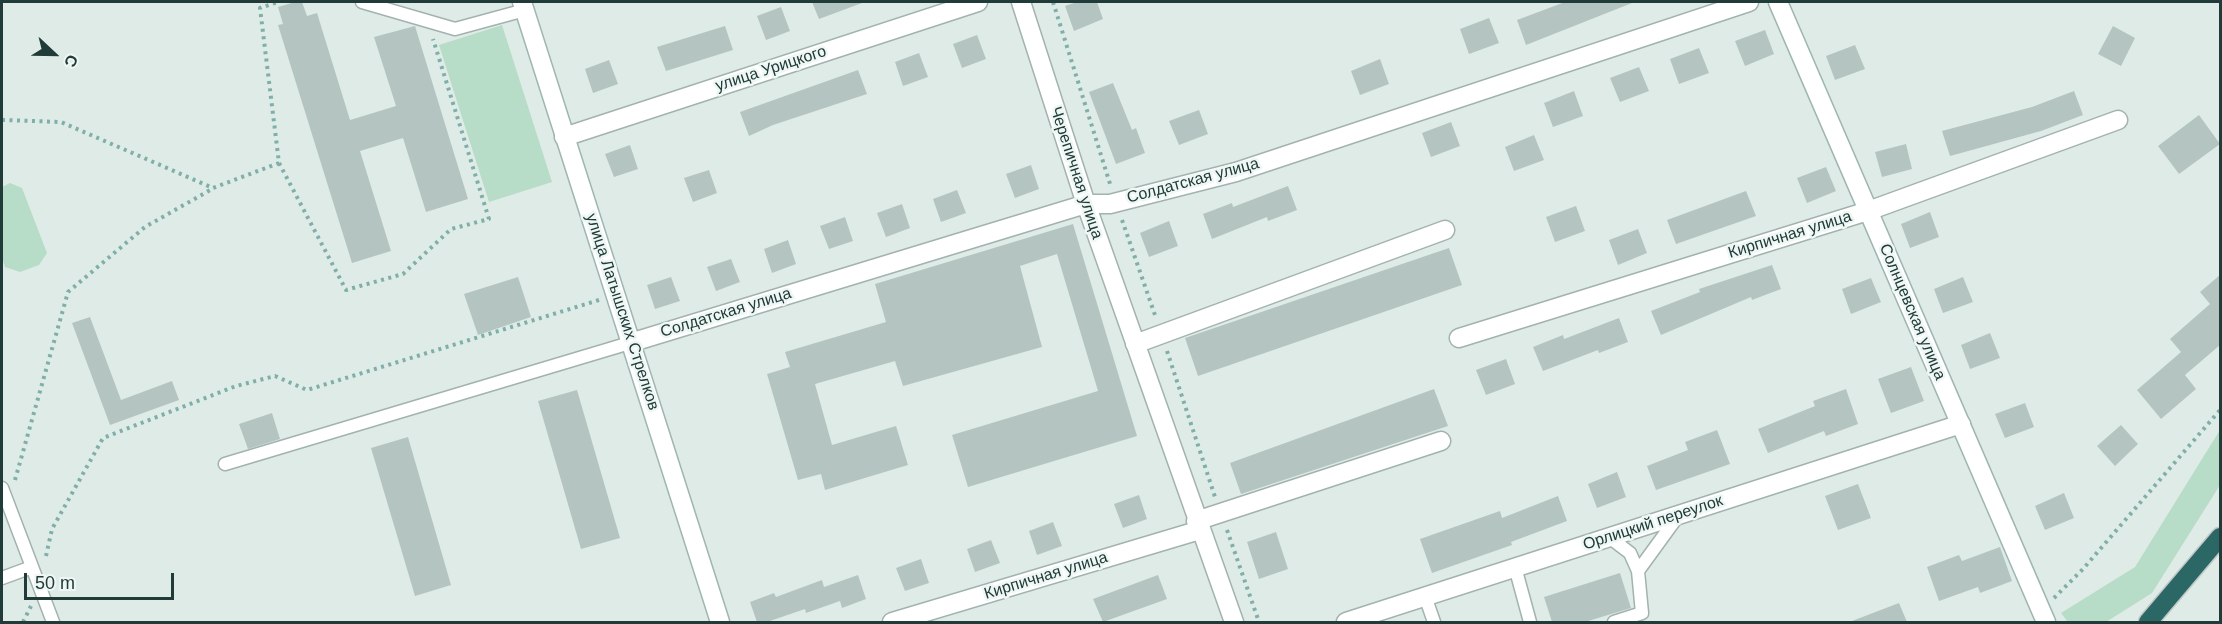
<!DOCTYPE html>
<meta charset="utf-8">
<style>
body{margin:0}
#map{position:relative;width:2222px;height:624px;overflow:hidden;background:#dfebe7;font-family:Arial,sans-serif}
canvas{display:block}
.frame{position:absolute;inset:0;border:3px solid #203b38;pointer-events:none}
.north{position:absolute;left:24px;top:24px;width:60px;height:60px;-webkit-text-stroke:4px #eff7f5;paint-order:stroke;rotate:112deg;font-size:16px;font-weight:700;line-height:24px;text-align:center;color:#203b38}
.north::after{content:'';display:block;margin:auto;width:21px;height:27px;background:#203b38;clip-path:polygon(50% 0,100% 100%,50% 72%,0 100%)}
.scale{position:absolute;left:24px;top:573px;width:150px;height:27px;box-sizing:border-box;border:3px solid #203b38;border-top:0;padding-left:8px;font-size:18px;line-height:21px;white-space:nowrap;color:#203b38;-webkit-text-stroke:4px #eff7f5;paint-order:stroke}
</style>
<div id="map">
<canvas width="2222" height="624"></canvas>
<div class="frame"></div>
<div class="north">С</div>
<div class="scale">50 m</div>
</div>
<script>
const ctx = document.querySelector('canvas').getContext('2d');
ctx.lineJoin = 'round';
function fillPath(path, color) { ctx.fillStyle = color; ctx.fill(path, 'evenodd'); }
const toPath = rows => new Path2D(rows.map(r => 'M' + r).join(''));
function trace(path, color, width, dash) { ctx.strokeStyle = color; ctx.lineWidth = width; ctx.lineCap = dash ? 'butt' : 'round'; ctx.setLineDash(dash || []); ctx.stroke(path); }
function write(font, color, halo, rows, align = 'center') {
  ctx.font = font + ' Arial,sans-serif'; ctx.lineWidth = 5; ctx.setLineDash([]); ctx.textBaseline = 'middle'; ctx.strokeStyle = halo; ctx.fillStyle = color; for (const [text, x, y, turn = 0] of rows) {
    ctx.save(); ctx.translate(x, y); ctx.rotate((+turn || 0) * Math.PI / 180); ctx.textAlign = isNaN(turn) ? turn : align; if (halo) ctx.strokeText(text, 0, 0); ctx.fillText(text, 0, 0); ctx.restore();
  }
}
fillPath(toPath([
 [502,25,552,182,489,202,439,45],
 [10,183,22,188,47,253,39,265,20,272,5,267,2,257,2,187],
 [2220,430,2220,485,2152,593,2106,622,2068,622,2061,613,2135,567]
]), '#b7dcc7');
fillPath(toPath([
 [295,2,302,2,307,16,317,13,350,120,396,106,374,37,415,26,468,199,426,212,403,138,360,151,391,251,352,263,278,25,283,24,278,7],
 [812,2,862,2,862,3,819,19],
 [1077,2,1097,2,1103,19,1074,31,1065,6],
 [1565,2,1631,2,1632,3,1526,45,1517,20],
 [781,7,790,31,766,40,757,16],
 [1489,18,1499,43,1469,54,1460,29],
 [725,26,733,50,666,71,657,47],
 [2113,26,2135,38,2121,66,2098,54],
 [1765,30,1774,54,1745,66,1735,41],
 [977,35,986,59,962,68,953,44],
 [1855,45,1865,69,1835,80,1826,56],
 [1699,48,1709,73,1679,84,1670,59],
 [919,53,928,77,903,86,895,62],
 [1380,59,1389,84,1360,95,1351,71],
 [609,60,618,84,593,93,585,69],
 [1639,67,1649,91,1620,102,1610,78],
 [858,70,867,94,773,125,749,136,740,112],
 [1113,83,1132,130,1136,128,1145,153,1116,164,1089,92],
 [1574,91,1583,116,1553,127,1544,103],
 [2074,91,2083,115,2041,131,1950,156,1942,131,2032,107],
 [1199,110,1208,134,1179,145,1169,121],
 [2199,115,2220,144,2179,174,2158,146],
 [1451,122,1460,146,1431,157,1422,133],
 [1534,135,1544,160,1514,171,1505,147],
 [1906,144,1912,169,1882,177,1875,152],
 [630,145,638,169,614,177,605,154],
 [1031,165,1039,189,1015,198,1006,174],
 [1826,167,1836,191,1807,203,1797,178],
 [709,170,717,193,693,202,684,178],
 [1288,186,1297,210,1268,221,1267,217,1212,239,1203,214,1232,203,1233,207],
 [957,190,966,213,941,222,933,199],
 [1746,191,1756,216,1676,244,1667,220],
 [902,204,910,228,886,237,877,213],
 [1576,206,1585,231,1555,242,1546,217],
 [1930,212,1939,237,1910,248,1901,224],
 [845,217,853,241,829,249,820,226],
 [1169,221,1178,246,1149,257,1140,233],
 [1073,224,1137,436,968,487,952,435,1098,391,1057,254,1020,266,1042,347,903,386,895,361,815,384,832,445,896,426,908,465,825,490,821,474,798,480,767,374,790,367,785,352,886,322,875,284],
 [1638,229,1647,253,1618,265,1609,240],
 [788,240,796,264,772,273,764,249],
 [1449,248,1462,285,1198,376,1185,338],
 [731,259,740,282,716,291,707,267],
 [1772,265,1781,289,1752,300,1751,297,1661,335,1651,311,1700,292,1699,289],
 [2220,275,2220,345,2185,375,2196,389,2161,419,2137,390,2181,352,2170,339,2210,304,2200,292],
 [518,277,531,317,478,335,464,294],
 [671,277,680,301,655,309,647,285],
 [1963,277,1973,302,1943,313,1934,289],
 [1871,278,1881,302,1851,314,1842,289],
 [90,317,121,400,172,381,179,400,110,425,72,323],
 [1619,318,1628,342,1599,353,1598,350,1543,371,1533,347,1563,335,1564,339],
 [1990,333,2000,358,1970,369,1961,345],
 [1506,359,1515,384,1486,395,1476,370],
 [1911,367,1924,401,1891,413,1878,379],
 [1434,389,1448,426,1241,494,1230,463],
 [1846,389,1858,424,1826,436,1824,431,1768,453,1758,429,1815,406,1813,401],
 [577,390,620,538,581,549,538,401],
 [2025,403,2034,427,2005,438,1995,414],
 [272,413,280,439,248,449,239,424],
 [2121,425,2138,444,2115,466,2097,446],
 [1717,430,1730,464,1656,490,1647,466,1688,450,1685,442],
 [408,437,451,585,415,596,371,448],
 [1617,472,1626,497,1597,508,1588,484],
 [1858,484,1871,518,1838,530,1825,496],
 [2064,493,2074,518,2045,530,2035,506],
 [1139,495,1147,519,1123,528,1114,504],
 [1558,496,1567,521,1511,542,1512,545,1432,573,1420,539,1500,511,1502,518],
 [1053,522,1062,546,1037,555,1029,531],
 [1276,532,1288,569,1259,579,1247,542],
 [991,540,1000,563,975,572,967,549],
 [2000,547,2012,581,1980,593,1978,587,1939,601,1927,567,1959,555,1962,561],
 [921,559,929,583,905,591,896,568],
 [1620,573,1631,608,1585,622,1552,622,1544,597],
 [858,575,866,599,842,608,840,601,806,613,805,609,767,622,757,622,750,602,774,593,776,597,822,580,824,587],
 [1158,575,1167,599,1103,622,1093,599],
 [1899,603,1907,622,1852,622,1852,621]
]), '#b4c5c1');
const lane = toPath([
 [362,2,455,29,525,10],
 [225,464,633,342],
 [2,488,53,622],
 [1609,537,1630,553,1638,571],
 [1515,567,1530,622],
 [2,578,32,567],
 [1425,596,1434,622],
 [1614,622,1642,613,1638,571,1678,516]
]);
const street = toPath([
 [1021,2,1086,204,1234,622],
 [564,137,978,2],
 [1459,338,1868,211,2118,120],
 [633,342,1086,204,1110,204,1236,172,1749,2],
 [1135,344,1445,230],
 [1196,521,1441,441],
 [892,622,1200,530],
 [1346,622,1961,424]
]);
const secondary = toPath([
 [522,2,720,622],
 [1778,2,2046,622]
]);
const highway = toPath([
 [2148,622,2220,537]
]);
trace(lane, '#a2b3af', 15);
trace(street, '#a2b3af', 21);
trace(secondary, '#9eb6b2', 21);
trace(highway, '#c1c8c7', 21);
trace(toPath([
 [1053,2,1111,187],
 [2,120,61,122,213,188,279,163,260,8,278,2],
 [279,163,346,290,403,274,451,229,489,219,433,39],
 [1122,220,1156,318],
 [1167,351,1215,497],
 [15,480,68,292,145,227,212,189],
 [1227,530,1259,622],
 [46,556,52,529,103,438,236,386,275,376,307,390,599,300],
 [2054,598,2083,569,2220,410],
 [23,622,31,606]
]), '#7fafa8', 4, [3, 4.5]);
trace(lane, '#fff', 12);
trace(street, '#fff', 18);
trace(secondary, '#fff', 18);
trace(highway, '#2b6765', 18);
write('16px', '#203b38', '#eff7f5', [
 ["улица Урицкого",771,69,-18],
 ["Черепичная улица",1076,173,72],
 ["Солдатская улица",1193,181,-15],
 ["Кирпичная улица",1790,235,-17],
 ["улица Латышских Стрелков",622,312,72],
 ["Солнцевская улица",1912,312,67],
 ["Солдатская улица",726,313,-17],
 ["Орлицкий переулок",1653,523,-18],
 ["Кирпичная улица",1046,576,-17]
]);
</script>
